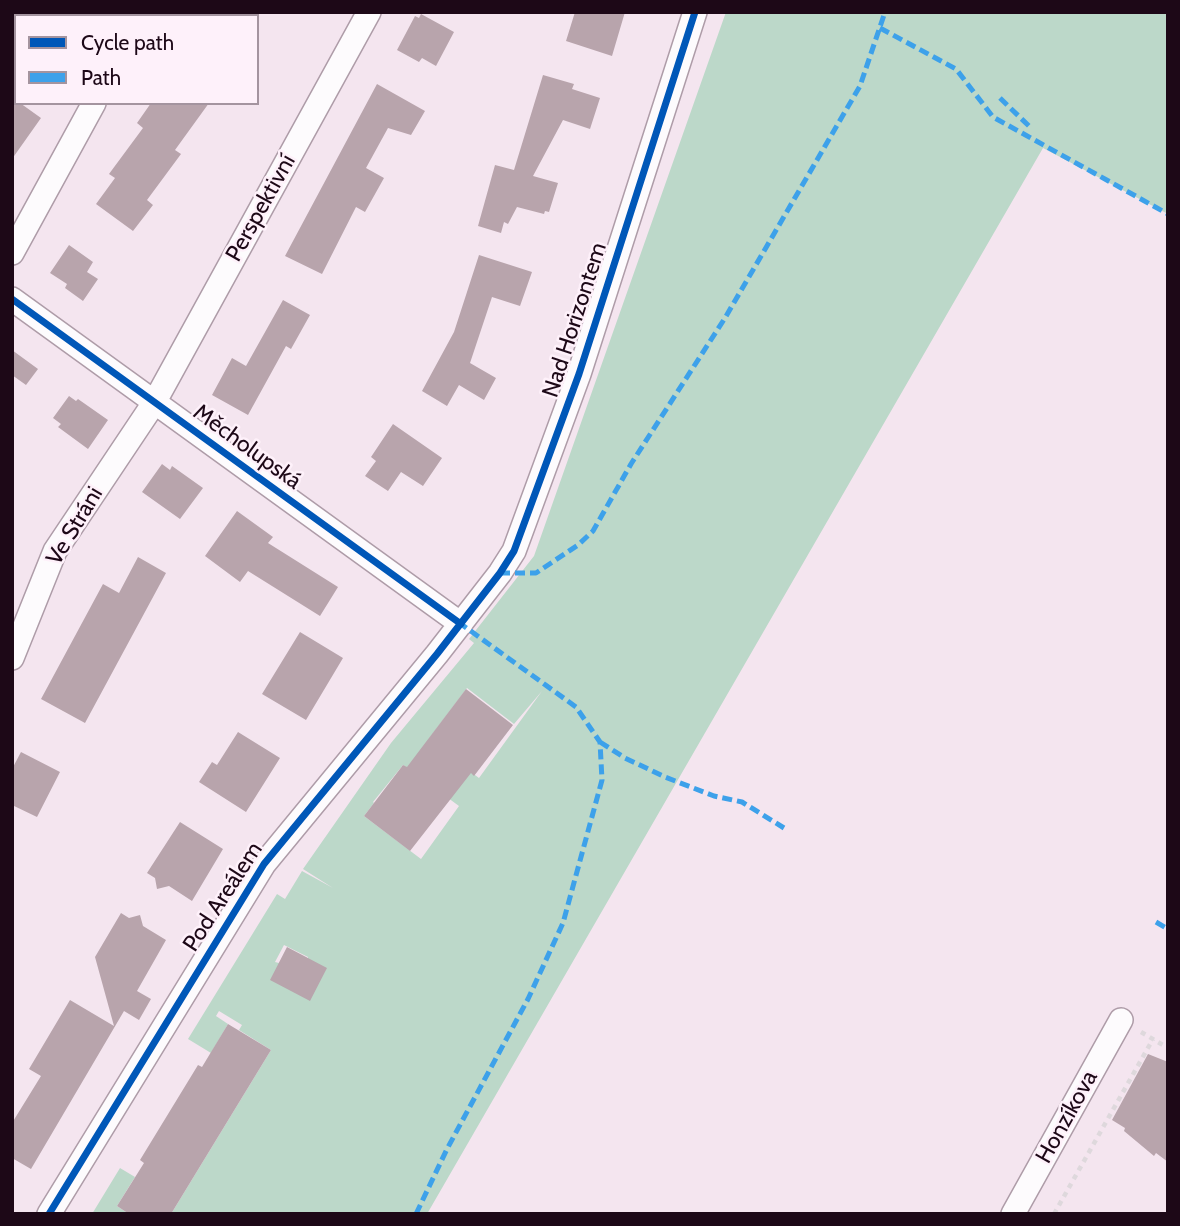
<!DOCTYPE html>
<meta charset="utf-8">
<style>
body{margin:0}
#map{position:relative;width:1180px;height:1226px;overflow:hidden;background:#f4e5ef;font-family:Cabin,sans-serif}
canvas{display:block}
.frame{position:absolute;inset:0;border:14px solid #1d0817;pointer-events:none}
.legend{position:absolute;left:14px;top:14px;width:245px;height:91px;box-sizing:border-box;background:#fef1fa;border:2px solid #a4949f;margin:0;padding:9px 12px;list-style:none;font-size:21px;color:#1d0817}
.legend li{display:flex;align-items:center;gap:14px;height:35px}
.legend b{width:35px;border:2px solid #a4949f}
</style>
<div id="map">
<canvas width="1180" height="1226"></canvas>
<div class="frame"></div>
<ul class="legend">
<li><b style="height:9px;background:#0057b8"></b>Cycle path</li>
<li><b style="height:9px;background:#3da1ea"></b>Path</li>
</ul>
</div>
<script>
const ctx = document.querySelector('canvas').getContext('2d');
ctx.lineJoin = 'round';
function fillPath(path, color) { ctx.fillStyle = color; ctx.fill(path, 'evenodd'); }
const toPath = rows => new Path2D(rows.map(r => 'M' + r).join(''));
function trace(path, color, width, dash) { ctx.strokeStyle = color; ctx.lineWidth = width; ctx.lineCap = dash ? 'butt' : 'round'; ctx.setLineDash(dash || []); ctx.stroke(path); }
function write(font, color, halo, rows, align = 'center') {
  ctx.font = font + ' Cabin,sans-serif'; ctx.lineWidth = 5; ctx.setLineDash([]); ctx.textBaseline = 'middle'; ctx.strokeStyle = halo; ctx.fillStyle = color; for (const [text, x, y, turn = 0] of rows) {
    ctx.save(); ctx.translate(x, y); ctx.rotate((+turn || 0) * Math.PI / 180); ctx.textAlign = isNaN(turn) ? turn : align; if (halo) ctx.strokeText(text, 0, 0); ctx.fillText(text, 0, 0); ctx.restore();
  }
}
fillPath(toPath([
 [726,12,1168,12,1168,214,1043,148,427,1214,171,1214,271,1050,239,1030,242,1025,219,1011,216,1016,228,1024,211,1053,188,1039,277,894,285,899,302,871,333,888,303,869,391,743,474,643,469,639,534,556],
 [467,688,514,724,542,691,479,778,428,740],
 [403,765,459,806,421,859,364,816,374,803,373,802],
 [284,945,308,957,308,958,279,963,275,962],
 [120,1168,135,1177,117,1206,129,1214,92,1214]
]), '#bcd8c9');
fillPath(toPath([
 [575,12,625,12,612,56,566,41],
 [421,14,454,32,436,66,422,58,419,62,397,50,415,16,419,18],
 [543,75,574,84,572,89,600,98,590,129,563,120,533,176,558,183,549,212,545,211,544,214,517,207,508,224,504,222,501,233,478,226,495,165,514,170],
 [377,84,425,111,411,135,388,128,366,168,384,178,365,212,356,207,322,274,285,256],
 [12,98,16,103,20,103,41,118,12,159],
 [151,103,209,103,175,150,181,154,147,200,153,205,133,231,96,204,115,178,109,174,143,128,137,123],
 [69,245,93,262,87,272,98,279,83,301,65,288,67,284,50,273],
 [479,255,532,272,520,306,492,297,470,363,496,378,484,400,459,385,447,406,422,391,454,332],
 [283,300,310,315,291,349,286,346,248,415,212,395,232,358,246,366],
 [12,350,38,369,26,385,12,375],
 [69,396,76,401,78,399,108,420,88,449,58,427,61,424,53,418],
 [393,424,442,458,423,486,401,472,388,491,365,476,376,461,371,457],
 [162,464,170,470,172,466,203,488,180,519,142,492],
 [237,511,273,537,268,543,338,587,320,616,248,571,240,582,205,556],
 [138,557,166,573,85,723,41,699,103,584,119,593],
 [300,632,343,658,306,720,262,694],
 [466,689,513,725,474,776,471,773,410,851,364,816,403,765,407,767],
 [238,732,280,758,246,812,199,782,212,762,217,765],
 [21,752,60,772,37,817,12,805,12,769],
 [180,822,223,849,192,901,169,886,157,889,155,878,147,873],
 [121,913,129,918,140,915,143,926,166,940,137,991,151,999,139,1020,124,1011,31,1169,12,1158,12,1123,41,1076,29,1069,70,1000,114,1026,95,957],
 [287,947,327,968,310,1001,270,980],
 [228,1024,271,1050,171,1214,129,1214,117,1206,144,1163,140,1160,198,1065,202,1067],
 [1148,1054,1168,1062,1168,1162,1156,1153,1154,1156,1124,1131,1125,1128,1112,1120]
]), '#b8a4ac');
const minor = toPath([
 [142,16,144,12],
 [12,253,94,103],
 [12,299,461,624],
 [12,658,55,551,154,403,369,12],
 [49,1214,264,864,437,654,500,573,514,551,579,374,695,12],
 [1013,1214,1121,1020]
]);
trace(minor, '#ae9ca8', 26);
trace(toPath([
 [1141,1032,1168,1048],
 [1054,1214,1153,1039]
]), '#ded8dc', 4.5, [5, 5]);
trace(minor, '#fdfbfd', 23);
trace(toPath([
 [880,28,956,69,993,117,1168,214],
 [1000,98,1031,128],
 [500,573,536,573,578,545,593,531,631,464,725,318,860,86,885,12],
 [600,742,625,758,665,777,714,796,742,802,784,828],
 [1156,922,1168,929],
 [416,1214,447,1149,528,999,563,923,602,780,600,742,576,707,461,624]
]), '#3da1ea', 5, [10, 5]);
trace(toPath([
 [12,299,461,624],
 [49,1214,264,864,437,654,500,573,514,551,579,374,695,12]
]), '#0057b8', 7);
write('23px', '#1d0817', '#fef1fa', [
 ["Perspektivní",261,208,-61],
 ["Nad Horizontem",575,320,-72],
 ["Měcholupská",247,447,36],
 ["Ve Stráni",75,526,-59],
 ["Pod Areálem",223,897,-57],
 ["Honzíkova",1067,1117,-61]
]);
</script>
